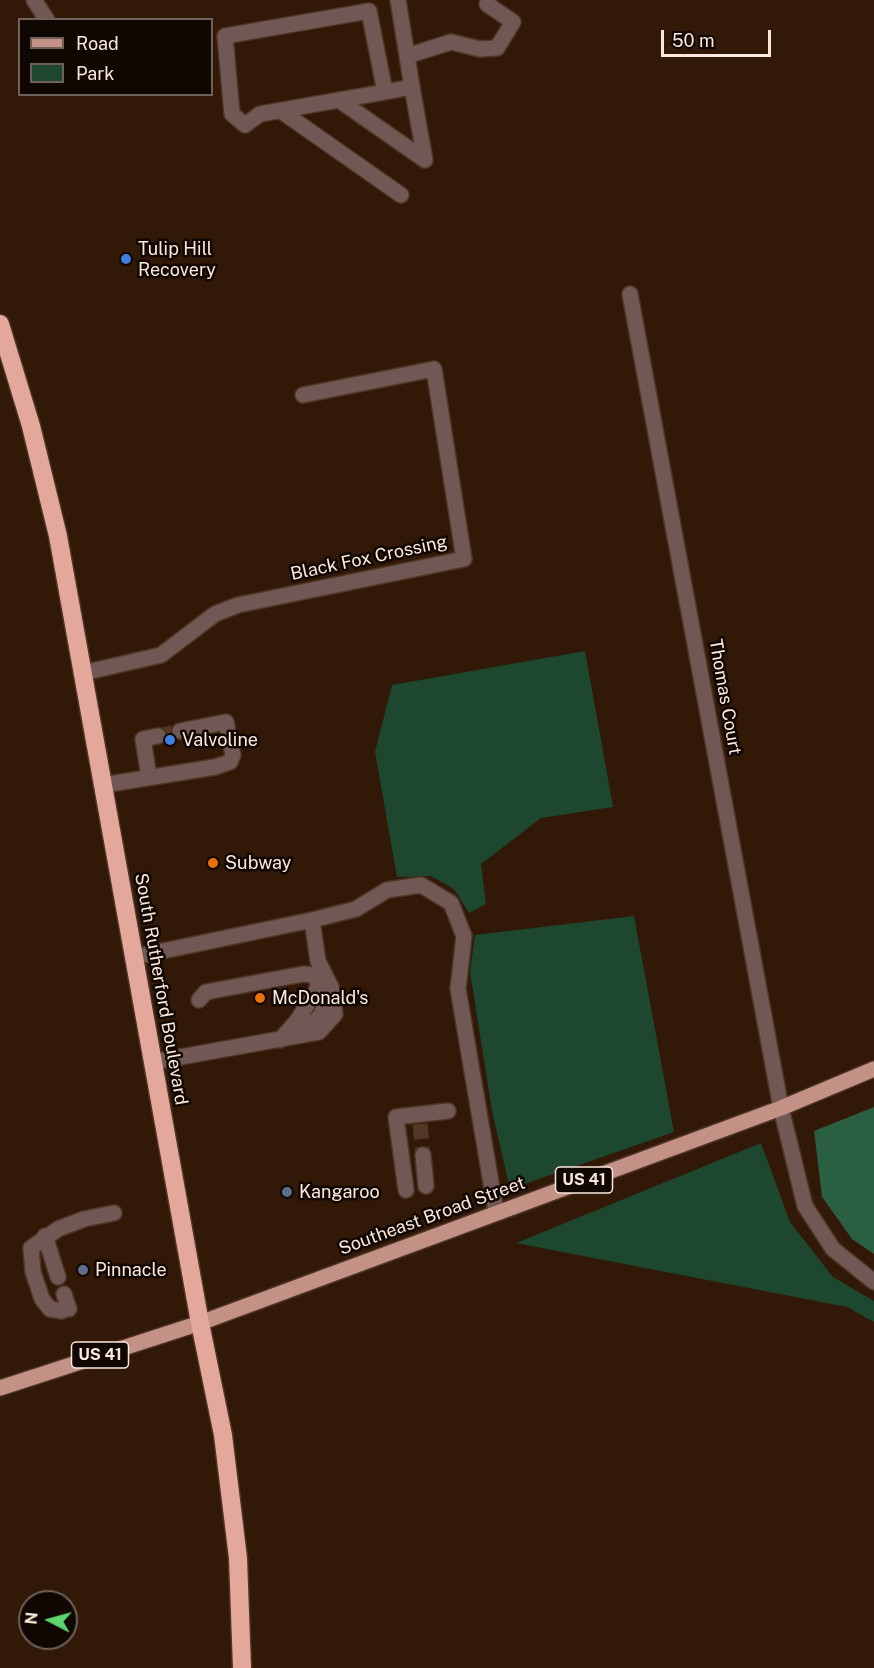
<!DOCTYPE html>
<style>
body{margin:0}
#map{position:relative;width:874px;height:1668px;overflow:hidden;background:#321806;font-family:"Public Sans",sans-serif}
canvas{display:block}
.legend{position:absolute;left:18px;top:18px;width:195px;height:78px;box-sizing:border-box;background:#110702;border:2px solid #6f615a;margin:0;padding:8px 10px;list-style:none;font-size:18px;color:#fbe9de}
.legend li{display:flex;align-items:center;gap:12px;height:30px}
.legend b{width:30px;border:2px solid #6f615a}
.north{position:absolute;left:18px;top:1590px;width:60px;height:60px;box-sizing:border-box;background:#110702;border:2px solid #6f615a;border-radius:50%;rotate:276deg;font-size:16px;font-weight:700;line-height:24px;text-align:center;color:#fbe9de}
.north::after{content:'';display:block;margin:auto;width:21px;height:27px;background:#5ed56c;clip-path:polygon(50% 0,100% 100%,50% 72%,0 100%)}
.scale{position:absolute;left:661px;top:30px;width:110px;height:27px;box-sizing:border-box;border:3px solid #fbe9de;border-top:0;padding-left:8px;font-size:18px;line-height:21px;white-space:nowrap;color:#fbe9de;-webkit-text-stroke:4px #110702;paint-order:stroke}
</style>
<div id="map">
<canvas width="874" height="1668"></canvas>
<ul class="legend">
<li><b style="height:8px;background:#c49187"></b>Road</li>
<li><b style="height:16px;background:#1d482f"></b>Park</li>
</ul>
<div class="north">N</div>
<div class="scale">50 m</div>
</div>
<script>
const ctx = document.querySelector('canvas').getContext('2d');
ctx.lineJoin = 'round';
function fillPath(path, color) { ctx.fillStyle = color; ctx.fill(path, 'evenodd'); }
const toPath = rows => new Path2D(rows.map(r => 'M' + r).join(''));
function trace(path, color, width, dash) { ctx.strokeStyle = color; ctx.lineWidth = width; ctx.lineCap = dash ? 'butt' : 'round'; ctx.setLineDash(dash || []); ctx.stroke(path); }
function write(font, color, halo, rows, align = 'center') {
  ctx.font = font + ' "Public Sans",sans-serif'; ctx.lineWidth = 5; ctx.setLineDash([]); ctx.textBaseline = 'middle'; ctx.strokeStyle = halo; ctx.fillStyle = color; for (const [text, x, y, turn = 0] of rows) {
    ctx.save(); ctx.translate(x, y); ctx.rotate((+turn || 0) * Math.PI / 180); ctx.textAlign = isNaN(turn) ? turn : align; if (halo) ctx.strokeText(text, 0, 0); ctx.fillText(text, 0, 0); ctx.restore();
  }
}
fillPath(toPath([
 [585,651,613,807,541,818,481,864,486,904,469,913,454,889,431,876,397,877,375,752,392,685],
 [634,916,674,1132,510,1189,492,1111,470,972,475,935],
 [761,1143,790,1222,833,1277,874,1301,874,1322,847,1307,516,1243]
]), '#1d482f');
fillPath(toPath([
 [874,1107,874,1254,852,1239,822,1197,814,1131]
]), '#2b5f41');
trace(toPath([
 [158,736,180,731],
 [420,1124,423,1155]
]), '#503726', 15, [15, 8]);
const minor = toPath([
 [34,0,47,20],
 [398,0,412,87],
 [407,56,451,42,480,49,497,48,513,22,487,4],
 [339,100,425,160,412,87,385,92,339,100,260,114,245,125,232,114,225,36,369,11,385,92],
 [281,111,401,195],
 [630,294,781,1108,805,1206,833,1249,874,1282],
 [83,673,161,655,215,614,238,605,464,559,434,369,303,395],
 [149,777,143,739,158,736],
 [103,785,215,767,230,762,233,755,226,722,180,731],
 [134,957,312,920,356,909,387,890,421,885,451,903,464,936,458,989,496,1212],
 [199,1000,206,992,303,974,314,975,317,979,318,988,297,1021,280,1040],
 [293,1034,305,1024,316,1021,322,1013,325,998,322,989],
 [153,1062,319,1032,335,1014,331,987,318,961,312,920],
 [423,1155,426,1186],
 [406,1190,396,1117,448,1111],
 [45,1236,58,1277],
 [64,1294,69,1309],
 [62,1311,50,1309,42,1299,33,1272,31,1248,58,1229,84,1219,114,1213]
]);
const major = toPath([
 [0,1388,200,1323,781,1108,874,1069]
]);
const highway = toPath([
 [0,324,31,426,58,536,200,1323,223,1435,238,1558,242,1668]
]);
trace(minor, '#4e3524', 18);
trace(major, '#4e3524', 18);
trace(highway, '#4e3524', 21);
trace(minor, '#715854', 15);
trace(major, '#c49187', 15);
trace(highway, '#e4a79c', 18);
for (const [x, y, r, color] of [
 [126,259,6,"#3f7fe0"],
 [170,740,6,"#3f7fe0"],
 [213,863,6,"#e8710a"],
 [260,998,6,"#e8710a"],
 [287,1192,6,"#5c6f8a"],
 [83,1270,6,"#5c6f8a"]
]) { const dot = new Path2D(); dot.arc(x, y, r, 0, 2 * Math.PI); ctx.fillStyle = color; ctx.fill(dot); trace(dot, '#110702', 2); }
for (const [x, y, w] of [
 [584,1180,57],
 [100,1355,57]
]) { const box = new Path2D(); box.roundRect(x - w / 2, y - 13, w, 26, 4.5); ctx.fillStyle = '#110702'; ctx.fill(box); trace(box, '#fbe9de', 1.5); }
write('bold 16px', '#fbe9de', null, [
 ["US 41",584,1180],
 ["US 41",100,1355]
]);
write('18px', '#fbe9de', '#110702', [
 ["Tulip Hill",138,249],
 ["Recovery",138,270],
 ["Valvoline",182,740],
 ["Subway",225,863],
 ["McDonald's",272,998],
 ["Kangaroo",299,1192],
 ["Pinnacle",95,1270]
], 'left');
write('18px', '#fbe9de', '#110702', [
 ["Black Fox Crossing",369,558,-12],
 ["Thomas Court",725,697,80],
 ["South Rutherford Boulevard",161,989,80],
 ["Southeast Broad Street",432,1216,-20]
]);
</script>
